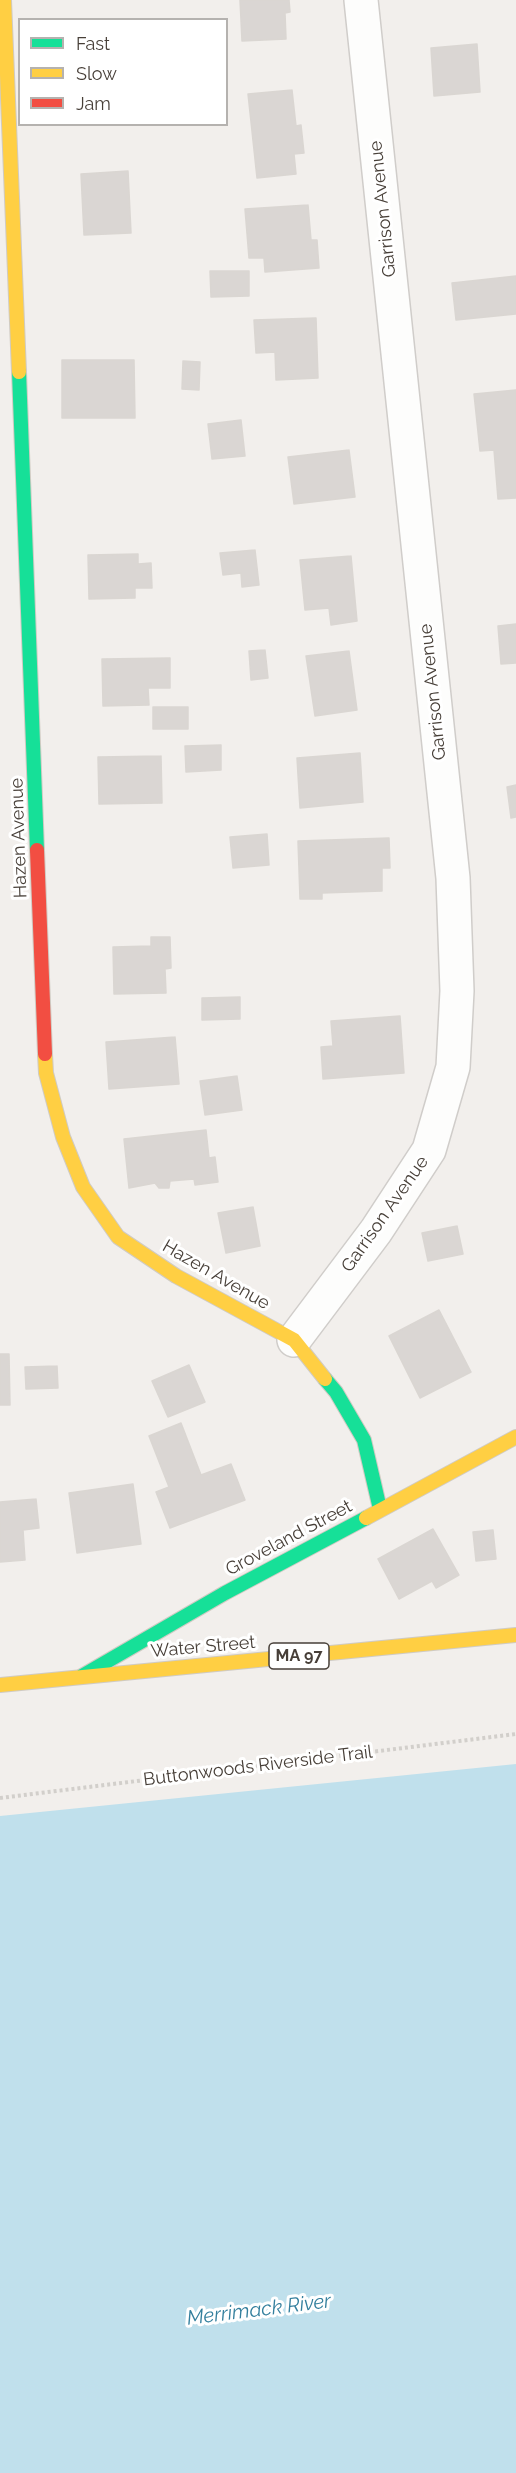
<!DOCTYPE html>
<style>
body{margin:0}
#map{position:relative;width:516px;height:2473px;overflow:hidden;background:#f2efec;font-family:Raleway,sans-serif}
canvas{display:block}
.legend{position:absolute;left:18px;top:18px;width:210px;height:108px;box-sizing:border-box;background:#fff;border:2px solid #b5b2af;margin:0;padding:8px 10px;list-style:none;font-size:18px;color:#473f38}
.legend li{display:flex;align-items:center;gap:12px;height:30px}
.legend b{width:30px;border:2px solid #b5b2af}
</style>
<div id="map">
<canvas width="516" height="2473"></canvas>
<ul class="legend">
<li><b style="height:8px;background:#16e098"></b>Fast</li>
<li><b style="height:8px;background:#ffcf43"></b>Slow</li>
<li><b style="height:8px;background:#f24e42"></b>Jam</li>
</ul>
</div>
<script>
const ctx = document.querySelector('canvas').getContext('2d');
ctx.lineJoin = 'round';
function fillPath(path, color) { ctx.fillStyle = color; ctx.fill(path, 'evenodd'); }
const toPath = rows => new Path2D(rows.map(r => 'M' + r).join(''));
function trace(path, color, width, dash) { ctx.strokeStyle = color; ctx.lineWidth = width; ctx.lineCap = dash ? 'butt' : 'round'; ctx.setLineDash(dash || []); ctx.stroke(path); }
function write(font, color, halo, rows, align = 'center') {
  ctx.font = font + ' Raleway,sans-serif'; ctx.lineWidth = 6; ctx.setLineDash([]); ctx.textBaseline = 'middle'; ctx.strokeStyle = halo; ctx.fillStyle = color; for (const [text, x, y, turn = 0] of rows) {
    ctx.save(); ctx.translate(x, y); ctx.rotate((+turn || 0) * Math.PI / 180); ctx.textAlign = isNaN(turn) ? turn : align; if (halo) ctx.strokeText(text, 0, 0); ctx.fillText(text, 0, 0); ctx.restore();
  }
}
fillPath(toPath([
 [516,1764,516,2473,0,2473,0,1816]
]), '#c0e0ec');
const building = toPath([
 [240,0,289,0,290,12,285,13,286,39,242,41,240,0],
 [477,44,480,92,434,96,431,48,477,44],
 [292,90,296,126,301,125,304,153,294,154,296,174,257,178,248,94,292,90],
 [128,171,131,233,84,235,81,174,128,171],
 [308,205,311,240,317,240,319,268,265,272,264,258,249,258,245,209,308,205],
 [210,271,249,271,249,296,211,297,210,271],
 [516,276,516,314,456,320,452,283,516,276],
 [316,318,318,378,276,380,275,352,256,353,254,320,316,318],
 [62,360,134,360,135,418,62,418,62,360],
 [183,361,200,362,199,390,182,389,183,361],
 [516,390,516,498,498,499,494,450,480,451,474,394,516,390],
 [241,420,245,456,212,459,208,424,241,420],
 [349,450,355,497,294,504,288,457,349,450],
 [255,550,259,585,242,587,241,573,223,575,220,553,255,550],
 [138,554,138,564,151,563,152,588,135,588,135,598,89,599,88,555,138,554],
 [351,556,357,621,331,625,329,608,305,610,300,560,351,556],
 [516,624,516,663,501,664,498,626,516,624],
 [265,650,268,678,251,680,249,651,265,650],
 [349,651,357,710,315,716,306,656,349,651],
 [170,658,170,688,148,688,149,705,103,706,102,659,170,658],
 [153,707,188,707,188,729,153,729,153,707],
 [221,745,221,770,186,772,185,746,221,745],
 [360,753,363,802,300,808,297,758,360,753],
 [161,756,162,803,99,804,98,757,161,756],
 [516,785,516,817,511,818,507,787,516,785],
 [267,834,269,865,233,868,230,837,267,834],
 [389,838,390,868,382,868,382,891,322,893,322,899,300,899,298,841,389,838],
 [151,937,170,937,171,968,165,969,166,993,114,994,113,947,151,946,151,937],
 [240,997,240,1019,202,1020,202,998,240,997],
 [400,1016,404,1073,323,1079,321,1047,333,1046,331,1021,400,1016],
 [175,1037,179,1084,109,1089,106,1042,175,1037],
 [237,1076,242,1110,205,1115,200,1081,237,1076],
 [206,1130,209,1158,215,1157,218,1182,195,1185,194,1179,170,1181,169,1188,159,1188,155,1183,129,1188,124,1139,206,1130],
 [253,1207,260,1246,226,1253,218,1213,253,1207],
 [457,1226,463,1254,428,1261,422,1233,457,1226],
 [439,1310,471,1372,420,1398,389,1336,439,1310],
 [0,1354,9,1354,10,1405,0,1405,0,1354],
 [189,1365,205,1402,168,1417,152,1381,189,1365],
 [57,1366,58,1388,26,1389,25,1367,57,1366],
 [181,1423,201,1475,231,1464,245,1500,170,1528,156,1492,169,1487,149,1436,181,1423],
 [133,1484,141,1544,77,1553,69,1493,133,1484],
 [36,1499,39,1528,23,1530,25,1560,0,1562,0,1502,36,1499],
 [433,1529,459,1575,436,1588,432,1581,399,1599,378,1559,433,1529],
 [493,1530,496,1559,476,1561,473,1532,493,1530]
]);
fillPath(building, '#dad6d3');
trace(building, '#dad6d2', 1.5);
const street = toPath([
 [294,1340,376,1231,429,1150,453,1067,457,991,453,878,361,0]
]);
const fast = toPath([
 [19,372,37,850],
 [325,1379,336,1392,364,1440,380,1509],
 [82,1676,225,1593,366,1518]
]);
const slow = toPath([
 [4,0,19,372],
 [45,1054,46,1073,63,1137,83,1187,118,1237,176,1276,294,1340,325,1379],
 [366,1518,516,1437],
 [0,1685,516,1635]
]);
const jam = toPath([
 [37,850,45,1054]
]);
trace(street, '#d0cdca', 36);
trace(fast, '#d0cbc3', 16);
trace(slow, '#d0cbc3', 16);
trace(jam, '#d0cbc3', 16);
trace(toPath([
 [0,1798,516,1734]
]), '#d2cfcb', 4, [3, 3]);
trace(street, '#fdfdfc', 33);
trace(fast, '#16e098', 14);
trace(slow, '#ffcf43', 14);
trace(jam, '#f24e42', 14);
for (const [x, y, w] of [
 [299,1656,60]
]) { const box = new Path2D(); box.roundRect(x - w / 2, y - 13, w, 26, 4.5); ctx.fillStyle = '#fff'; ctx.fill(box); trace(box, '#473f38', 1.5); }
write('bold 16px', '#473f38', null, [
 ["MA 97",299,1656]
]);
write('18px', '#473f38', '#fff', [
 ["Garrison Avenue",383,209,-96],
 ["Garrison Avenue",433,692,-96],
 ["Hazen Avenue",19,838,-92],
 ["Garrison Avenue",385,1214,-55],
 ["Hazen Avenue",216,1275,30],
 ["Groveland Street",289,1538,-28],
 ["Water Street",203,1647,-5],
 ["Buttonwoods Riverside Trail",258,1766,-7]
]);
write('italic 20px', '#337f9d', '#fff', [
 ["Merrimack River",259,2310,-7]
]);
</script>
